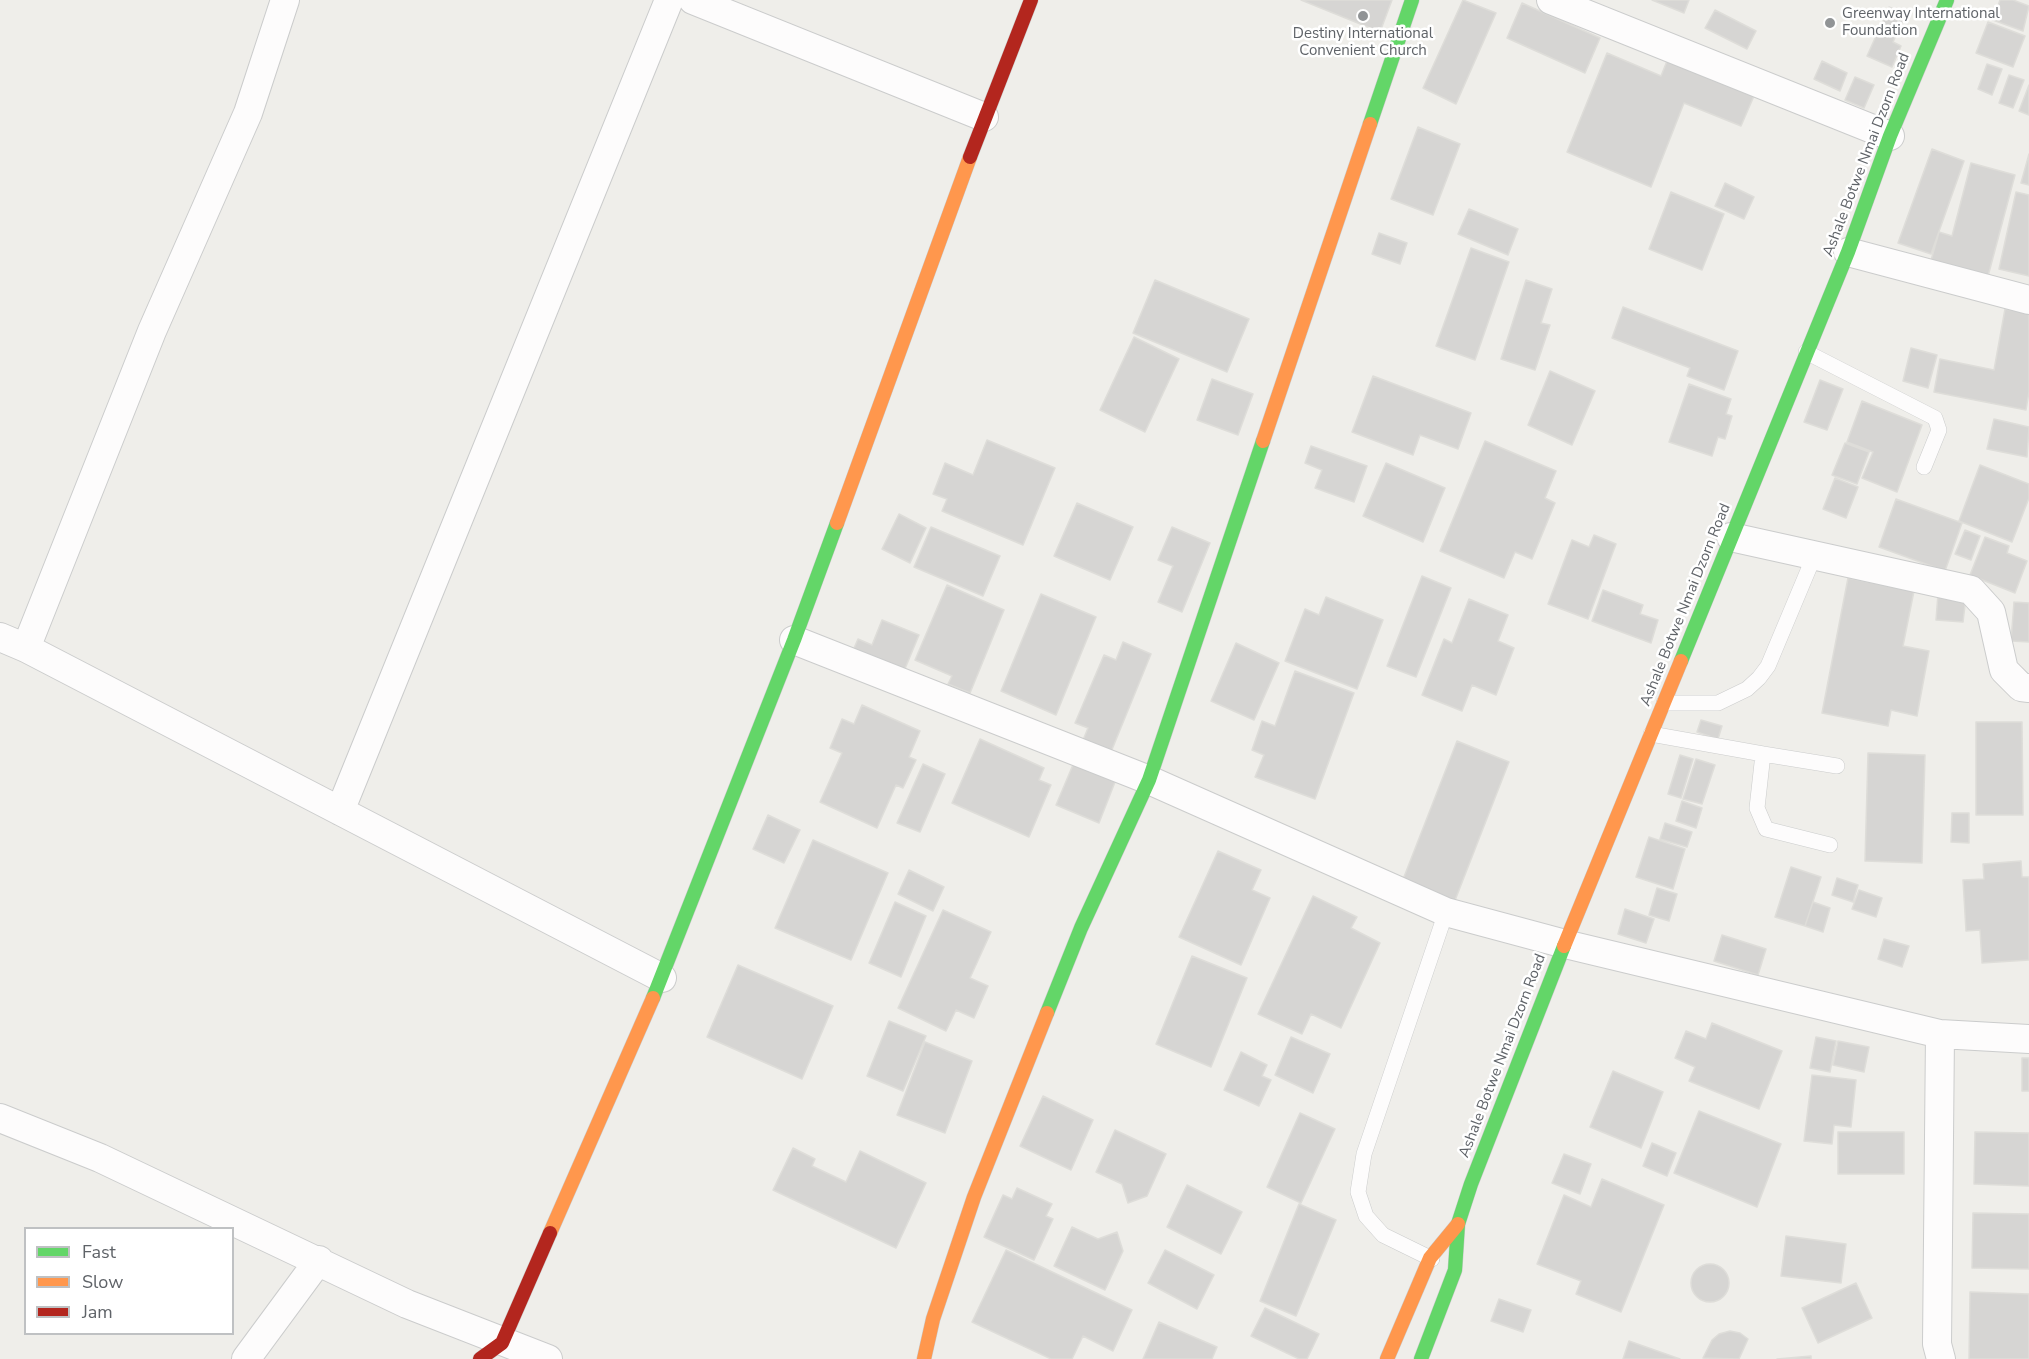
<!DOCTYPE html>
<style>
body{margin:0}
#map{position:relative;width:2029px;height:1359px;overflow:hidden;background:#efeeea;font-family:"Nunito Sans",sans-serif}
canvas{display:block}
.legend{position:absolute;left:24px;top:1227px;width:210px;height:108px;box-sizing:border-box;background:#fff;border:2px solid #bfc1c3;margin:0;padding:8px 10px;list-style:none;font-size:18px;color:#5f6368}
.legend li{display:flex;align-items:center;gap:12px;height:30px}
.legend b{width:30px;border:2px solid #bfc1c3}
</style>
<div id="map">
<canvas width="2029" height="1359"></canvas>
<ul class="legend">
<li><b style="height:8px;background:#63d668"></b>Fast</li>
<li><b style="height:8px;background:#ff974d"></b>Slow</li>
<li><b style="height:8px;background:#b3261e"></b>Jam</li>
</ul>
</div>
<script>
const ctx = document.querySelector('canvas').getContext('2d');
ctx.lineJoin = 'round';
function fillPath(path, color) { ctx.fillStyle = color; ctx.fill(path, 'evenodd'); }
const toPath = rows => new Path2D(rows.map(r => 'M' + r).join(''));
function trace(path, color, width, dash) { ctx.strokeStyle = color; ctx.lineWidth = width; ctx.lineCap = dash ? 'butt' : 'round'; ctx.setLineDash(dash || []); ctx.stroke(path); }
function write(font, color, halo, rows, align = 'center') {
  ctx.font = font + ' "Nunito Sans",sans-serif'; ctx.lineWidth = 5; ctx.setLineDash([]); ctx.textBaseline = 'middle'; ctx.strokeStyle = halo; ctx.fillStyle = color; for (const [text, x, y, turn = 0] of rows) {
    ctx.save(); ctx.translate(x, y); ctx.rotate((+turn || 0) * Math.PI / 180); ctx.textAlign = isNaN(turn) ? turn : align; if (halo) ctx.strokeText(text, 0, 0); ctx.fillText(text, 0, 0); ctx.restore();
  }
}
const building = toPath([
 [1301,0,1392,0,1380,32,1301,0],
 [1463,0,1496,13,1456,104,1423,88,1463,0],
 [1652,0,1689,0,1684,13,1652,0],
 [2000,0,2013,0,2029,6,2023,31,1993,20,2000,0],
 [1522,3,1600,38,1585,73,1507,38,1522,3],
 [1889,7,1906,14,1893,42,1901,46,1892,67,1867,56,1889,7],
 [1715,10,1756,31,1747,49,1705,28,1715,10],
 [1988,22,2025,36,2013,67,1976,53,1988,22],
 [1607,53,1661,76,1667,61,1754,96,1741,126,1684,103,1651,187,1567,152,1607,53],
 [1822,61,1847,73,1840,91,1814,79,1822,61],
 [1987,64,2002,69,1992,95,1978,89,1987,64],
 [2009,75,2024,80,2013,108,1999,103,2009,75],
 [1855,77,1874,85,1864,108,1845,100,1855,77],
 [2029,85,2029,115,2019,111,2029,85],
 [1418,127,1460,144,1433,215,1391,199,1418,127],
 [1932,149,1964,161,1931,254,1898,243,1932,149],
 [2029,154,2029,185,2021,183,2029,154],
 [1971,163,2015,175,1987,280,1930,264,1939,232,1952,236,1971,163],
 [1725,183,1754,197,1744,219,1715,206,1725,183],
 [1671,192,1724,214,1702,270,1649,249,1671,192],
 [2016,192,2029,195,2029,276,1999,269,2016,192],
 [1469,209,1518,229,1508,255,1458,234,1469,209],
 [1379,233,1407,243,1400,264,1372,254,1379,233],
 [1471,248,1509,262,1475,360,1436,346,1471,248],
 [1155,280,1249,319,1227,372,1133,333,1155,280],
 [1526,280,1552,289,1541,323,1550,325,1535,370,1501,359,1526,280],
 [1623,307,1738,351,1724,390,1687,376,1690,368,1612,338,1623,307],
 [2005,309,2029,313,2029,392,2026,410,1934,392,1940,359,1994,370,2005,309],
 [1134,337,1179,359,1145,432,1100,410,1134,337],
 [1911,348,1937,355,1928,388,1903,381,1911,348],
 [1550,371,1595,391,1572,445,1528,425,1550,371],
 [1373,376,1471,413,1458,449,1420,435,1413,455,1352,432,1373,376],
 [1212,379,1253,394,1238,435,1197,420,1212,379],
 [1820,380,1843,389,1827,430,1804,422,1820,380],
 [1689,384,1731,399,1726,414,1732,416,1725,439,1718,437,1712,456,1669,442,1689,384],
 [1862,401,1922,425,1897,492,1862,478,1873,452,1847,442,1862,401],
 [1994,419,2029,427,2027,457,1987,449,1994,419],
 [987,440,1055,468,1023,545,942,511,947,499,933,494,945,463,973,475,987,440],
 [1485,441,1556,471,1545,498,1555,503,1532,559,1515,552,1504,578,1440,551,1485,441],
 [1845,443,1869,452,1857,484,1832,475,1845,443],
 [1311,446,1367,466,1354,502,1315,488,1322,470,1305,463,1311,446],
 [1386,463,1445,488,1423,542,1363,516,1386,463],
 [1980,465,2029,484,2029,498,2012,542,1959,521,1980,465],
 [1835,478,1858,487,1846,518,1823,509,1835,478],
 [1896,499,1962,523,1945,571,1879,547,1896,499],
 [1077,503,1133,527,1110,580,1054,556,1077,503],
 [899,514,926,528,910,563,882,549,899,514],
 [931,527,1000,556,983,596,914,567,931,527],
 [1172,527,1210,543,1182,612,1158,602,1173,566,1158,560,1172,527],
 [1965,530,1980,536,1971,560,1955,554,1965,530],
 [1594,535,1616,544,1588,619,1548,604,1572,540,1589,547,1594,535],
 [1985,537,2009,546,2007,553,2027,561,2015,593,1970,575,1985,537],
 [1422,576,1451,588,1416,677,1387,666,1422,576],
 [1848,578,1914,591,1903,646,1929,651,1917,716,1891,710,1888,726,1822,713,1848,578],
 [947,585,1004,610,970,693,948,684,952,676,915,660,947,585],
 [1603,590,1643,605,1640,614,1658,620,1651,643,1592,621,1603,590],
 [1041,594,1096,617,1056,715,1001,691,1041,594],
 [1938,594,1966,597,1963,622,1936,620,1938,594],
 [1326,597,1383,620,1357,689,1285,661,1305,609,1319,615,1326,597],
 [1469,599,1508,615,1498,641,1514,648,1496,695,1472,685,1462,711,1422,695,1444,639,1452,643,1469,599],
 [2014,602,2029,603,2029,642,2011,641,2014,602],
 [882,620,919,635,902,676,851,655,858,639,872,645,882,620],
 [1123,642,1151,654,1111,752,1083,740,1088,728,1075,723,1104,655,1116,660,1123,642],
 [1236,643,1279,663,1254,720,1211,701,1236,643],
 [1295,671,1354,693,1315,799,1255,777,1264,755,1252,750,1262,721,1275,726,1295,671],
 [862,705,920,731,909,757,916,760,903,788,896,785,877,828,820,802,842,753,830,748,842,719,854,724,862,705],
 [1701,720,1722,726,1718,739,1697,732,1701,720],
 [1976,722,2022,722,2023,815,1976,815,1976,722],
 [980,739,1044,768,1039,780,1051,785,1029,837,952,803,980,739],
 [1457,741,1509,762,1454,903,1402,882,1457,741],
 [1868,753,1925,755,1922,863,1865,861,1868,753],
 [1680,755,1693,759,1681,798,1668,794,1680,755],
 [1696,759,1715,765,1702,804,1683,799,1696,759],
 [1075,760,1117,777,1099,823,1056,805,1075,760],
 [923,764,945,774,920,832,897,823,923,764],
 [1682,801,1702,808,1696,828,1676,821,1682,801],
 [1952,813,1969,813,1969,843,1951,842,1952,813],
 [768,815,800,830,784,863,753,849,768,815],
 [1665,823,1692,832,1687,847,1660,839,1665,823],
 [1649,837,1685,849,1673,889,1636,877,1649,837],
 [813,840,888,873,851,960,775,928,813,840],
 [1218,851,1261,870,1252,890,1270,898,1241,965,1179,937,1218,851],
 [2021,861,2022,877,2029,877,2029,960,1982,963,1980,930,1966,931,1963,880,1984,879,1983,864,2021,861],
 [1791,867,1821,877,1805,926,1775,917,1791,867],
 [909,870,944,887,933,911,898,894,909,870],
 [1837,878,1858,885,1853,902,1832,895,1837,878],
 [1657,888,1677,894,1669,921,1649,915,1657,888],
 [1859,890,1882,898,1876,917,1852,909,1859,890],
 [1313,896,1357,917,1351,928,1380,943,1341,1028,1311,1014,1302,1034,1258,1014,1313,896],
 [895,902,926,916,901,977,869,963,895,902],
 [1813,902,1830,908,1823,932,1805,926,1813,902],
 [1625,909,1654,919,1646,943,1618,934,1625,909],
 [943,910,991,932,970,978,988,986,974,1018,956,1010,946,1031,898,1008,943,910],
 [1722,935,1766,949,1758,975,1714,961,1722,935],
 [1884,939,1909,946,1902,967,1878,959,1884,939],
 [1192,956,1247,978,1211,1067,1156,1044,1192,956],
 [738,965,833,1006,802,1079,707,1037,738,965],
 [889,1021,926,1036,903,1091,867,1076,889,1021],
 [1712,1023,1782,1051,1759,1109,1689,1081,1695,1067,1675,1058,1686,1031,1706,1039,1712,1023],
 [1291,1037,1330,1054,1313,1093,1275,1075,1291,1037],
 [1816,1037,1836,1041,1830,1072,1810,1068,1816,1037],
 [1838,1041,1869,1047,1864,1072,1833,1065,1838,1041],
 [925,1042,972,1061,945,1133,897,1115,925,1042],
 [1241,1052,1267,1065,1262,1076,1271,1080,1259,1106,1224,1090,1241,1052],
 [2022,1058,2029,1058,2029,1091,2022,1091,2022,1058],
 [1613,1071,1663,1092,1641,1148,1590,1127,1613,1071],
 [1812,1075,1856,1080,1851,1127,1834,1125,1832,1144,1804,1141,1812,1075],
 [1043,1096,1093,1120,1071,1170,1020,1146,1043,1096],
 [1699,1111,1781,1144,1757,1207,1674,1173,1699,1111],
 [1300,1113,1335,1129,1301,1203,1267,1187,1300,1113],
 [1115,1130,1166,1154,1147,1196,1128,1203,1122,1184,1096,1172,1115,1130],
 [1838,1132,1904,1132,1904,1174,1838,1174,1838,1132],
 [1975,1132,2029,1133,2029,1186,1974,1184,1975,1132],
 [1652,1143,1676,1153,1667,1176,1643,1166,1652,1143],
 [793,1148,815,1159,812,1166,846,1182,860,1151,926,1183,896,1248,773,1190,793,1148],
 [1564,1154,1591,1164,1580,1194,1552,1183,1564,1154],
 [1602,1179,1664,1205,1621,1312,1576,1294,1581,1281,1537,1264,1564,1195,1591,1207,1602,1179],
 [1187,1185,1242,1212,1221,1254,1167,1227,1187,1185],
 [1017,1188,1052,1204,1046,1216,1053,1219,1034,1260,984,1237,1003,1195,1012,1199,1017,1188],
 [1299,1204,1336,1220,1296,1316,1260,1301,1299,1204],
 [1973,1213,2029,1214,2029,1269,1972,1268,1973,1213],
 [1072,1227,1098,1239,1117,1232,1123,1251,1105,1290,1054,1266,1072,1227],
 [1786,1236,1846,1244,1841,1283,1781,1276,1786,1236],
 [1006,1250,1132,1310,1113,1351,1083,1336,1072,1359,1051,1359,972,1322,1006,1250],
 [1165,1250,1214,1275,1197,1309,1148,1283,1165,1250],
 '1691 1283a19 19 0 1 1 38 0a19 19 0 1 1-38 0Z',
 [1856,1283,1872,1318,1818,1343,1802,1308,1856,1283],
 [1970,1292,2029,1294,2029,1359,1969,1359,1970,1292],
 [1499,1299,1531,1310,1523,1332,1491,1321,1499,1299],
 [1265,1308,1319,1334,1307,1359,1299,1359,1251,1336,1265,1308],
 [1159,1322,1217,1347,1212,1359,1143,1359,1159,1322],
 [1730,1331,1740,1333,1748,1339,1739,1359,1703,1358,1712,1340,1719,1334,1730,1331],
 [1629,1341,1680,1359,1623,1359,1629,1341],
 [1811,1356,1811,1359,1777,1359,1811,1356]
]);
fillPath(building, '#d6d5d3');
trace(building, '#deddd9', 1.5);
const lane = toPath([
 [1806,352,1935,418,1939,430,1924,467],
 [1664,703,1718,703,1747,689,1759,678,1768,666,1815,554],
 [1651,734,1763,754,1757,808,1766,829,1830,845],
 [1763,754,1837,766],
 [1432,1259,1383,1235,1366,1216,1358,1192,1364,1154,1446,912]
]);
const street = toPath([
 [693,0,984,117],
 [1551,0,1890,136],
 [1848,252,2029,300],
 [1731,537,1971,590,1991,612,2004,670,2021,687,2029,688],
 [0,637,26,648,662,978],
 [794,640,1149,780,1446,912,1565,944,1940,1034,2029,1039],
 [26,648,152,331,248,113,285,0],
 [340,811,669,0],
 [1940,1034,1937,1344,1941,1359],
 [0,1118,100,1158,407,1304,548,1359],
 [246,1359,319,1260]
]);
const fast = toPath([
 [1370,124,1412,0],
 [1681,661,1848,252,1890,136,1947,0],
 [653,998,794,640,837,523],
 [1047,1013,1081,928,1149,780,1263,441],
 [1421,1359,1455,1270,1458,1224,1471,1184,1564,946]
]);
const slow = toPath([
 [1263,441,1370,124],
 [837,523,970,157],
 [1564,946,1681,661],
 [550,1233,653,998],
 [924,1359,933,1319,974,1197,1047,1013],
 [1387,1359,1430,1258,1458,1224]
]);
const jam = toPath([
 [970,157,1031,0],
 [480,1359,502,1343,550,1233]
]);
trace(lane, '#cbcccc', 16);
trace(street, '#cbcccc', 30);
trace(fast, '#cacacb', 15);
trace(slow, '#cacacb', 15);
trace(jam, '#cacacb', 15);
trace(lane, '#fdfcfc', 15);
trace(street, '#fdfcfc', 28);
trace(fast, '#63d668', 14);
trace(slow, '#ff974d', 14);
trace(jam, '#b3261e', 14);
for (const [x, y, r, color] of [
 [1363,16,6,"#919496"],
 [1830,23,6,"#919496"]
]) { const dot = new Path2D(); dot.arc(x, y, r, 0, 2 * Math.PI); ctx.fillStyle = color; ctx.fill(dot); trace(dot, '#fff', 2); }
write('15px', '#5f6368', '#fff', [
 ["Greenway International",1842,14],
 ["Foundation",1842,31],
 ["Destiny International",1363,34,"center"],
 ["Convenient Church",1363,51,"center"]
], 'left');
write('15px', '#5f6368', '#fff', [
 ["Ashale Botwe Nmai Dzorn Road",1867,155,-69],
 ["Ashale Botwe Nmai Dzorn Road",1686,605,-68],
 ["Ashale Botwe Nmai Dzorn Road",1503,1056,-69]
]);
</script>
